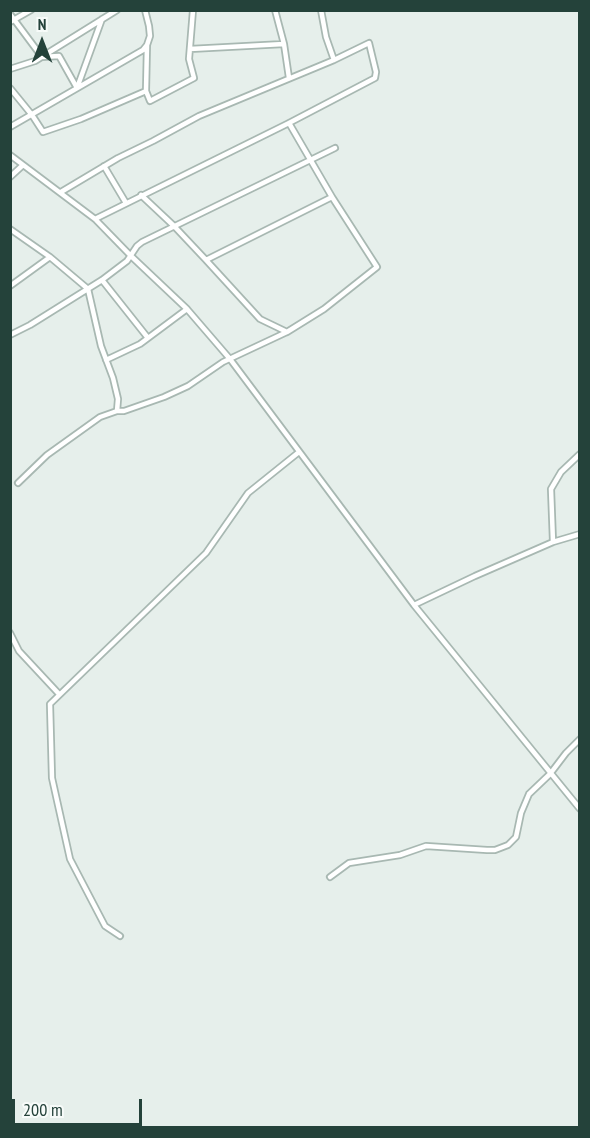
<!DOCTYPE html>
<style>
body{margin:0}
#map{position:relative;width:590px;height:1138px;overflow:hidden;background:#e6efeb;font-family:"PT Sans Narrow",sans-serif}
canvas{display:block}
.frame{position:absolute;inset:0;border:12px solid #24423a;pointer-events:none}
.north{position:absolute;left:12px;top:12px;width:60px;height:60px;-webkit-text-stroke:4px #f7fbf9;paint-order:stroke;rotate:0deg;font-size:16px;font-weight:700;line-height:24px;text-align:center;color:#24423a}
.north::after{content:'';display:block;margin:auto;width:21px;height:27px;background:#24423a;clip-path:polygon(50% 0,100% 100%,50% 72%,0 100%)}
.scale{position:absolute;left:12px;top:1099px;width:130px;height:27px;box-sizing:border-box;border:3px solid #24423a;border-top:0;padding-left:8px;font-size:18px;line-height:21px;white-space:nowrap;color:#24423a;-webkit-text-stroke:4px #f7fbf9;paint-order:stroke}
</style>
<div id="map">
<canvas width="590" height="1138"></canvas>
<div class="frame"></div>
<div class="north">N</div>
<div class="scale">200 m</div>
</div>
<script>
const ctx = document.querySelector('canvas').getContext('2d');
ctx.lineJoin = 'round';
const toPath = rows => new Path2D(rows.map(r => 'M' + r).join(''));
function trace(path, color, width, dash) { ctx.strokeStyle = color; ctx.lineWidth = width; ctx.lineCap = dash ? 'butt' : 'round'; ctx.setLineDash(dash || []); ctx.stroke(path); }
const minor = toPath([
 [321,10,326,37,334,60],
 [10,14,42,57,59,56,77,88,102,19],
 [10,22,31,10],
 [284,44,289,78],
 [190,49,284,44,275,10],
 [10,69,35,61,117,10],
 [10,88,32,115,43,132,81,119,146,91,147,45],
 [146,91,150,101,194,78,189,59,193,10],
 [10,127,143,50,147,45,150,36,149,26,145,10],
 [10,155,95,219,131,256,187,309,230,359,414,605,580,809],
 [104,166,126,203],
 [10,177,23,165],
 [61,192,118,158,153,141,199,116,334,60,369,43,376,72,375,78,289,123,95,219],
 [141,195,174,226,206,260,332,197,289,123],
 [10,229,50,257,88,289,101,346,113,378,118,399,117,411],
 [206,260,260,319,287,332],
 [102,280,148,338],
 [10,286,50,257],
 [10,335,30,325,102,280,127,261,137,246,142,242,335,148],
 [106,360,140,344,187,309],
 [18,483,47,455,100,417,117,411,124,411,164,397,188,386,223,362,287,332,324,309,377,267,332,197],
 [553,542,551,489,561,472,580,454],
 [414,605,475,576,553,542,580,534],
 [10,633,19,651,59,694],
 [330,877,349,863,400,855,426,846,487,850,495,850,508,845,516,837,521,813,529,794,550,774,566,753,580,739],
 [120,936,105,926,70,859,52,778,50,704,206,553,248,493,299,452]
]);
trace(minor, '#a8b8b2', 8);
trace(minor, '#fff', 4.5);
</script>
